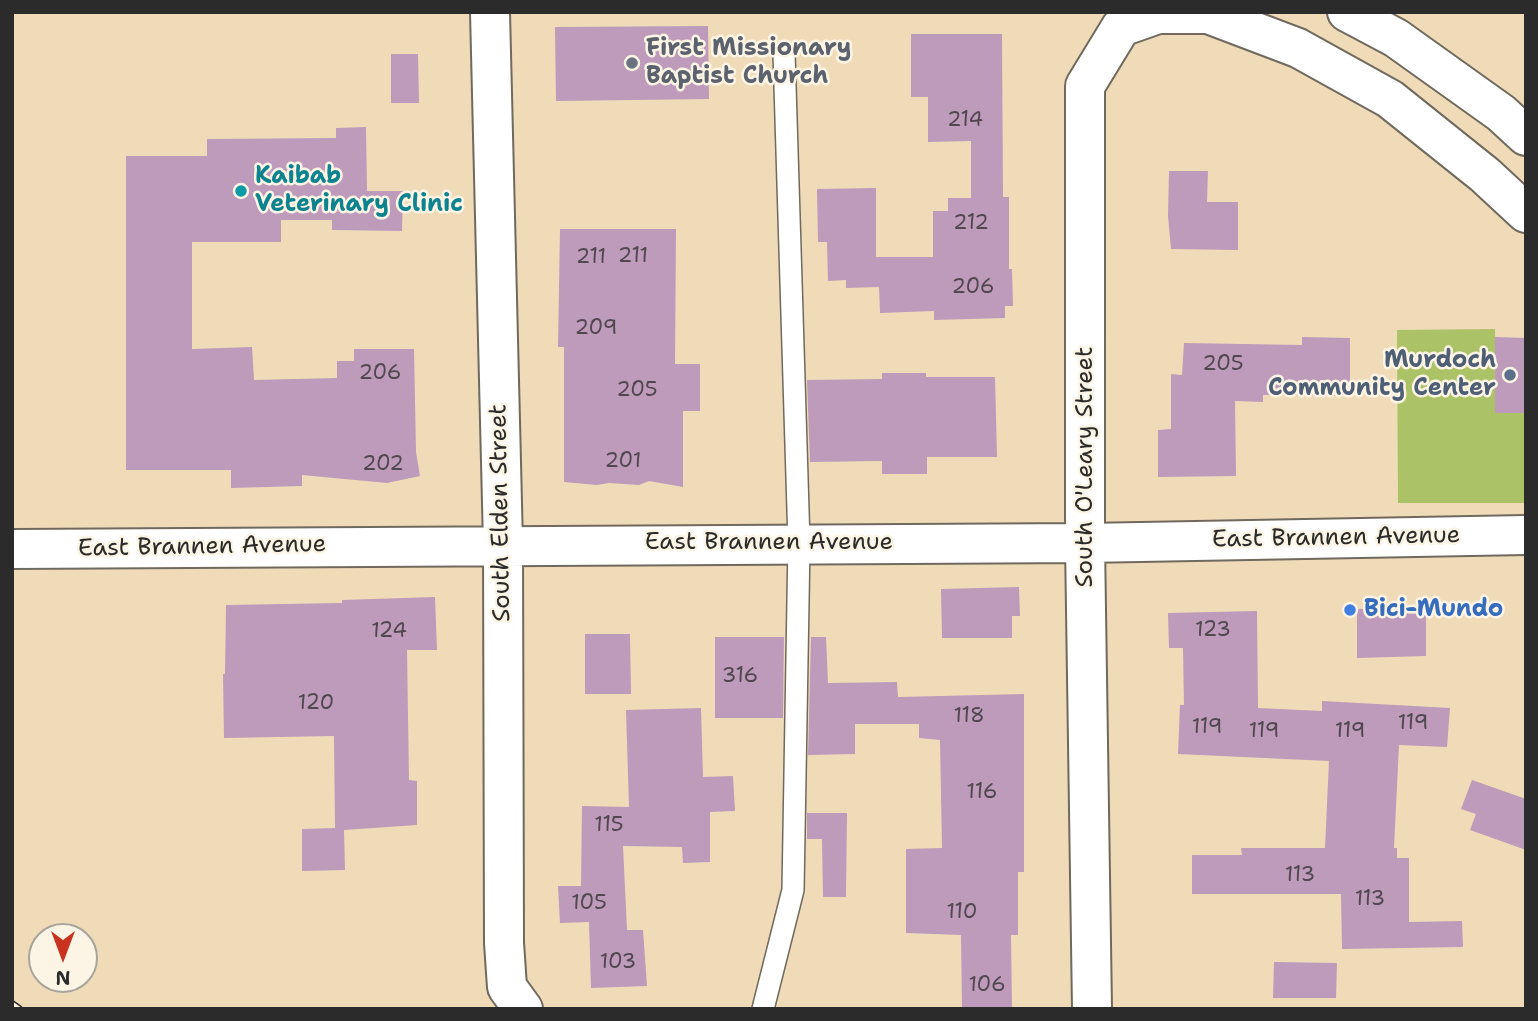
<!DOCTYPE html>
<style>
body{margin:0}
#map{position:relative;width:1538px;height:1021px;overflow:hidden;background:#f0dbb9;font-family:"Shantell Sans",sans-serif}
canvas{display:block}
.frame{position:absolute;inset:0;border:14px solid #2b2b2b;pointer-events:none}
.north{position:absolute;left:28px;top:923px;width:70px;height:70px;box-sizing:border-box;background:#fcf5e5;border:2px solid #a8a49b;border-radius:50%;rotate:180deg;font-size:19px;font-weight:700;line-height:28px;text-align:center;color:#2b2b2b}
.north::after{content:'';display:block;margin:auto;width:24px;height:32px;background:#c8321e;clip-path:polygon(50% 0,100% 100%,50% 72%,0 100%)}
</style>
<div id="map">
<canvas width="1538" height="1021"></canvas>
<div class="frame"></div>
<div class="north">N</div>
</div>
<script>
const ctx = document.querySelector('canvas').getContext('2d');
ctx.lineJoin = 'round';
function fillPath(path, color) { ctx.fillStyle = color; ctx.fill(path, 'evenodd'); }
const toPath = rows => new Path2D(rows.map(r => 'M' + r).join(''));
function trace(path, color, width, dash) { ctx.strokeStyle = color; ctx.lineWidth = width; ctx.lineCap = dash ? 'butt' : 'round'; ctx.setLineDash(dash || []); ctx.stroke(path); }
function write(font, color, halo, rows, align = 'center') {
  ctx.font = font + ' "Shantell Sans",sans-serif'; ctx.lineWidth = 5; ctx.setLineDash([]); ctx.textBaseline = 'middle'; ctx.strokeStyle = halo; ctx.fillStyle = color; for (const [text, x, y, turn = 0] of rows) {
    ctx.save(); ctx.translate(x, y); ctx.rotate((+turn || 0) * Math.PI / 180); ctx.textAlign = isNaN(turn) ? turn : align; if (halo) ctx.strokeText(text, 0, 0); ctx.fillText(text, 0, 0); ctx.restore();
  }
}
fillPath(toPath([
 [1495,329,1495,413,1526,413,1526,503,1398,503,1397,330]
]), '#acc266');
fillPath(toPath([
 [708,26,709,99,556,101,555,27],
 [911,34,1002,34,1003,197,1009,197,1009,269,1012,269,1013,306,1005,306,1005,318,934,320,934,311,880,313,879,287,846,288,846,280,828,281,827,242,818,242,817,189,876,188,876,257,933,257,933,211,948,211,948,198,971,198,971,141,928,142,928,97,911,97],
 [391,54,418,54,419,103,391,103],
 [366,127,367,191,403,191,402,231,332,230,332,220,281,220,281,242,192,242,192,349,252,347,254,380,337,378,337,361,354,361,354,349,414,349,416,452,420,476,387,483,302,475,302,486,231,488,231,470,126,470,126,156,207,156,207,139,336,138,336,128],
 [1169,171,1208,171,1207,202,1238,202,1238,250,1171,249,1168,216],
 [560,229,676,229,675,364,700,364,700,411,683,411,683,487,649,481,639,485,609,483,597,485,564,482,564,347,558,347],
 [1302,337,1350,338,1350,396,1263,395,1263,402,1235,401,1236,476,1158,477,1158,430,1171,429,1171,374,1182,375,1184,343,1302,345],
 [1495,337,1526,338,1526,413,1495,413],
 [882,373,926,373,926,377,995,377,997,457,927,457,927,474,882,474,882,461,810,462,807,380,882,379],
 [1019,587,1020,616,1012,616,1012,638,942,638,941,589],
 [435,597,437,650,407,650,409,780,417,781,417,825,344,830,345,870,302,871,302,829,335,828,334,736,224,738,223,674,225,674,226,605,342,603,342,600],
 [1426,607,1426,656,1357,658,1357,609],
 [1257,611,1258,708,1322,711,1322,701,1450,708,1447,747,1399,745,1394,848,1397,848,1397,858,1409,858,1409,922,1462,921,1463,947,1342,949,1341,894,1192,894,1192,855,1242,855,1241,848,1325,848,1329,761,1178,754,1180,705,1184,705,1183,648,1169,648,1168,613],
 [585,634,630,634,631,694,585,694],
 [715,637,784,637,783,718,715,718],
 [811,637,826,637,828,683,897,682,898,697,1024,694,1024,872,1018,872,1018,935,1011,935,1012,1009,962,1009,961,935,906,933,906,849,942,848,940,740,919,738,919,724,855,724,855,754,808,755],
 [701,708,703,777,733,776,735,811,710,812,710,862,683,863,682,847,623,846,627,930,643,930,647,986,591,988,589,922,560,923,558,886,581,886,582,806,629,807,626,710],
 [1472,780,1526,799,1526,850,1470,830,1476,814,1461,809],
 [807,813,847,813,846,897,823,897,822,839,807,839],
 [1274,962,1337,963,1336,998,1273,998]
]), '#be9abb');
const service = toPath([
 [763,1009,793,890,799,543,784,53]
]);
const minor = toPath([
 [490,12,503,544,504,943,507,987,523,1009],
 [12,549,1085,543,1526,535],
 [1092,1009,1085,543,1085,86,1121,27,1158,14,1211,14]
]);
const secondary = toPath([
 [1203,12,1298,48,1390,99,1485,175,1526,213],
 [1347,12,1396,38,1501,113,1526,136]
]);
trace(service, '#70695d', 24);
trace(minor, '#70695d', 42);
trace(secondary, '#70695d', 42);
trace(service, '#fff', 21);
trace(minor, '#fff', 38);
trace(secondary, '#fff', 38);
const rail = toPath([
 [12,1004,19,1009]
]);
trace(rail, '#2b2b2b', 8);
trace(rail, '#fcf5e5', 5, [16]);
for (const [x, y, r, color] of [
 [632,63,7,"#6b7280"],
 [241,191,7,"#0f9aa8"],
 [1510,375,7,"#5c6f8a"],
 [1350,610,7,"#3f7fe0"]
]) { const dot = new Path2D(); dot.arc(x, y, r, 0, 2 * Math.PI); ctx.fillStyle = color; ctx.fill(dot); trace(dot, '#fcf5e5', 2.5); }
write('21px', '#50474f', null, [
 ["214",965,121],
 ["212",971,224],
 ["211",633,257],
 ["211",591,258],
 ["206",973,288],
 ["209",596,329],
 ["205",1223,365],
 ["206",380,374],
 ["205",637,391],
 ["201",623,462],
 ["202",383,465],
 ["123",1213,631],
 ["124",389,632],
 ["316",740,677],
 ["120",316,704],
 ["118",969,717],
 ["119",1413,724],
 ["119",1207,728],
 ["119",1264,732],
 ["119",1350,732],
 ["116",982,793],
 ["115",609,826],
 ["113",1300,876],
 ["113",1370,900],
 ["105",589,904],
 ["110",962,913],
 ["103",618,963],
 ["106",987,986]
]);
write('bold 24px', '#5b616d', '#fcf5e5', [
 ["First Missionary",646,49],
 ["Baptist Church",646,77]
], 'left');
write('bold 24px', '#0d838f', '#fcf5e5', [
 ["Kaibab",255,177],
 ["Veterinary Clinic",255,205]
], 'left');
write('bold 24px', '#4e5e75', '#fcf5e5', [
 ["Murdoch",1496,361],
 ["Community Center",1496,389]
], 'right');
write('24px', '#2b2b2b', '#fcf5e5', [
 ["South O'Leary Street",1086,467,-90],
 ["South Elden Street",501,513,-91],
 ["East Brannen Avenue",1336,538,-1],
 ["East Brannen Avenue",769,543],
 ["East Brannen Avenue",202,547,-1]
]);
write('bold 24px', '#366cbe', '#fcf5e5', [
 ["Bici-Mundo",1364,610]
], 'left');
</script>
